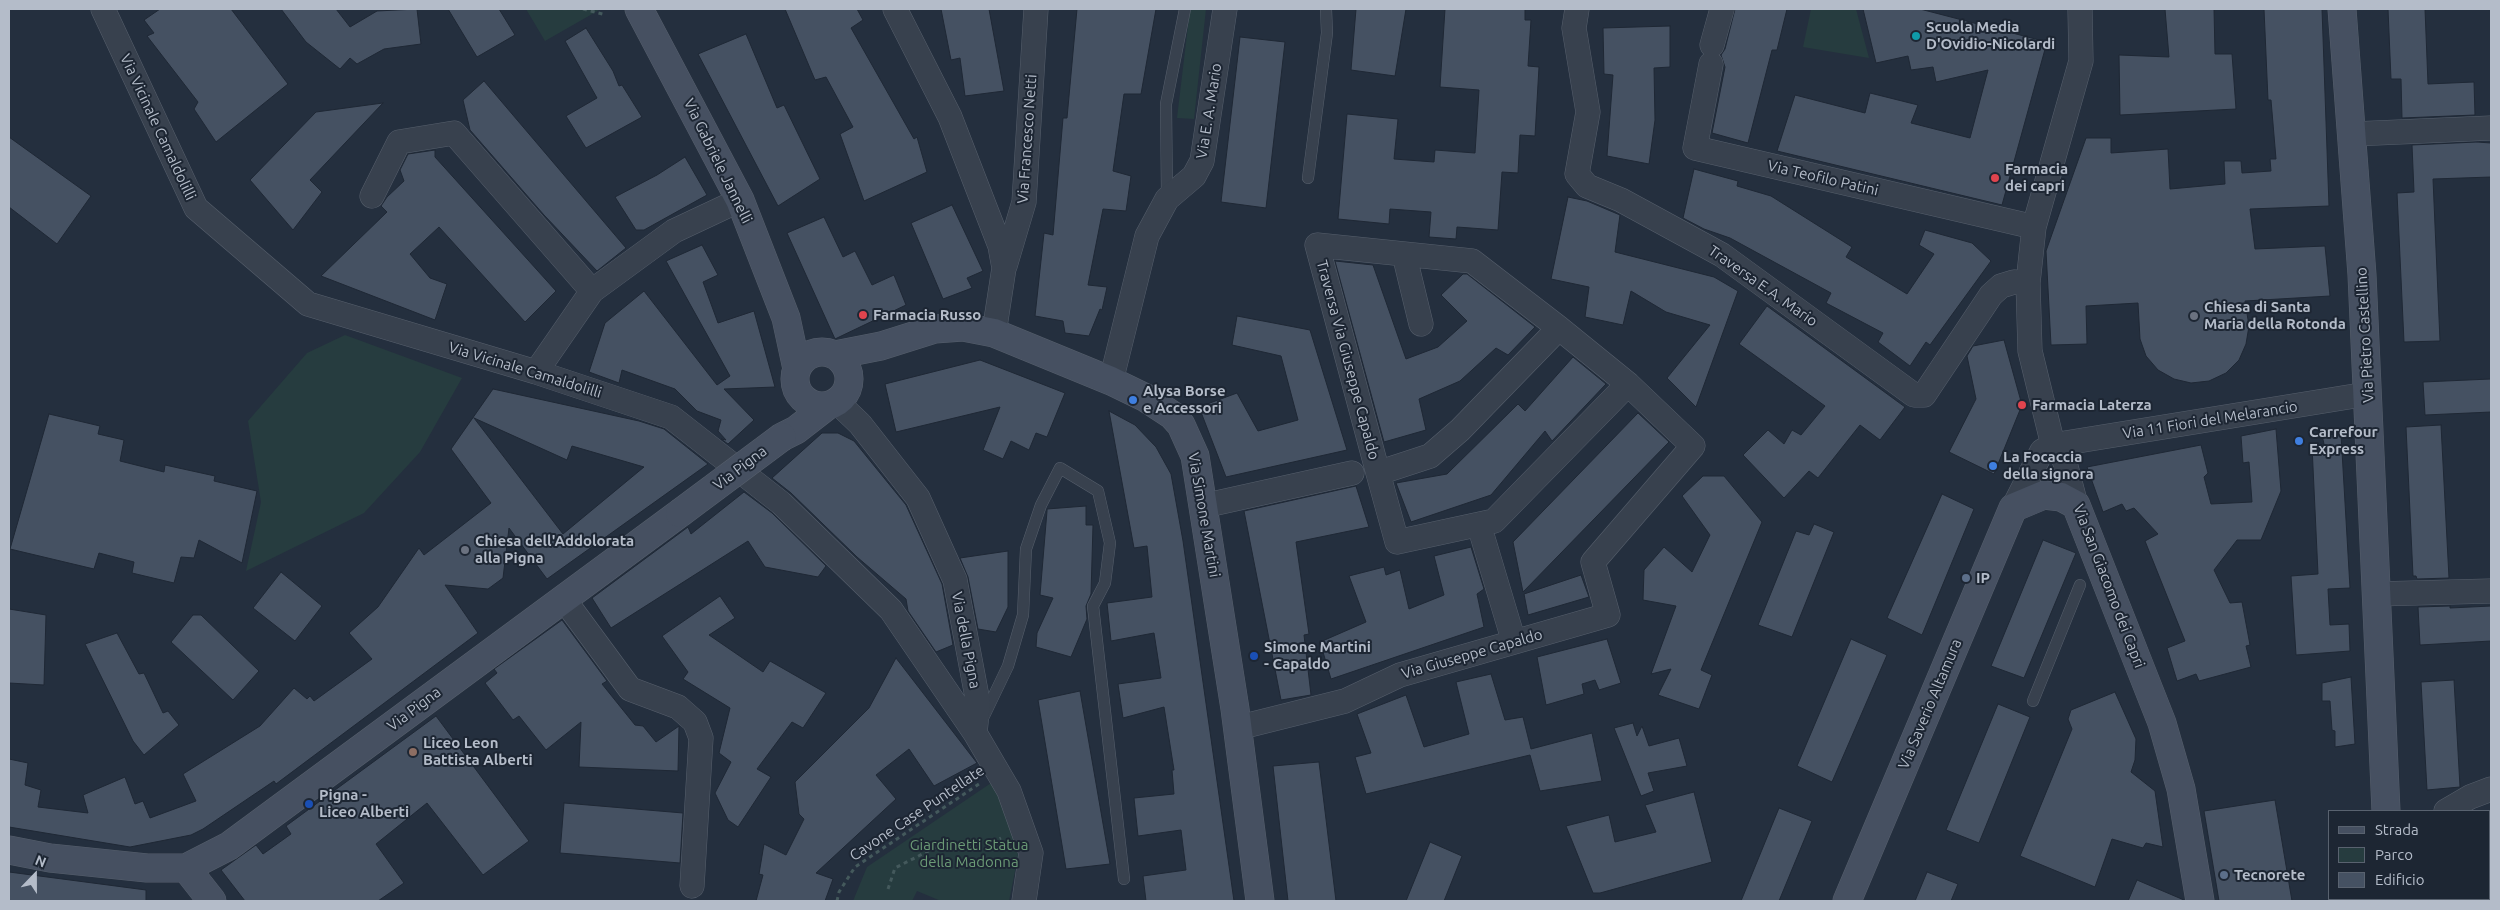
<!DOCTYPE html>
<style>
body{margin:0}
#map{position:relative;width:2500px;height:910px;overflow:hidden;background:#242f3e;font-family:Ubuntu,sans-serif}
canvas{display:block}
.frame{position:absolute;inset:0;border:10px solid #b4bcc9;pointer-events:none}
.legend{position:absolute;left:2328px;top:810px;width:162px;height:90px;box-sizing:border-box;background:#1d2633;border:1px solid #59626f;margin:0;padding:6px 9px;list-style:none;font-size:15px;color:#b4bcc9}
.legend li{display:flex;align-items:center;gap:10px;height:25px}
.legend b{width:25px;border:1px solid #59626f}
.north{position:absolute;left:10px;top:850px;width:50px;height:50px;-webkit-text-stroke:4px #1d2633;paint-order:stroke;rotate:22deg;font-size:14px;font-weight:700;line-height:20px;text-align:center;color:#b4bcc9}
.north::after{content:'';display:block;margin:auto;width:18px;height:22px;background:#b4bcc9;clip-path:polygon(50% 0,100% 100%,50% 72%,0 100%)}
</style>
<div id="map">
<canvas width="2500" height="910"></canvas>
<div class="frame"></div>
<ul class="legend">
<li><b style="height:6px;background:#465061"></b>Strada</li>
<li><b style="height:14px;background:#263c3f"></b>Parco</li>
<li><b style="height:14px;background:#455162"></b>Edificio</li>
</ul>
<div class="north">N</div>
</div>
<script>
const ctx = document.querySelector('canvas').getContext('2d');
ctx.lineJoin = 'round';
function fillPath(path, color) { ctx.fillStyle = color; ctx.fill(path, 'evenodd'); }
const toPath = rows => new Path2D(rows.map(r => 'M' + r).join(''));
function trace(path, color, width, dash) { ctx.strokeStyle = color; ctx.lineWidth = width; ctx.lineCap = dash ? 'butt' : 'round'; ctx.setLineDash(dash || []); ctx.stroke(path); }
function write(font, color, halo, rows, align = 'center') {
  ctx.font = font + ' Ubuntu,sans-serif'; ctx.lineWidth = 4; ctx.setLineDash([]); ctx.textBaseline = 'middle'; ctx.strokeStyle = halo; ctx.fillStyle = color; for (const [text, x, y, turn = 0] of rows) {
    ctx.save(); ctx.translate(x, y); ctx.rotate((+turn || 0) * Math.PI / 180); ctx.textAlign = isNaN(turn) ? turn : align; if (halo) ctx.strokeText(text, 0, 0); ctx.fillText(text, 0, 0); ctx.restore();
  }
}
fillPath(toPath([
 [526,9,601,9,545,41],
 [1190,9,1206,9,1194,119,1177,118],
 [1811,9,1856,9,1869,58,1803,47],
 [345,335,462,378,420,452,364,513,246,571,261,502,248,421,307,353],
 [994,781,1016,837,1018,856,1009,901,941,901,917,891,912,901,853,901,867,867]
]), '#263c3f');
const building = toPath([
 [160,9,231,9,288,84,216,142,194,109,198,102,147,36,154,33,144,20,160,9],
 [281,9,336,9,350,27,377,11,417,9,421,44,384,49,357,64,350,58,340,69,306,42,281,9],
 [448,9,499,9,515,35,477,57,448,9],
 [785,9,857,9,863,20,851,28,914,139,917,137,927,172,864,201,840,134,853,127,826,77,815,80,785,9],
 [941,9,989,9,1004,91,965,96,960,58,951,60,941,9],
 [1077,9,1156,9,1141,94,1124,94,1113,171,1131,176,1126,211,1103,209,1088,285,1107,287,1102,310,1100,309,1089,336,1065,333,1063,321,1035,316,1044,233,1053,235,1063,118,1067,118,1077,9],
 [1356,9,1406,9,1395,76,1351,70,1356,9],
 [1445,9,1525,9,1525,20,1531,20,1528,66,1539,67,1535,136,1520,135,1518,173,1502,172,1498,230,1457,227,1456,239,1429,237,1431,212,1390,209,1389,224,1338,219,1347,114,1398,119,1394,159,1434,162,1435,150,1475,153,1479,90,1440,87,1445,9],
 [1735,9,1787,9,1777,50,1772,50,1748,143,1712,133,1725,67,1721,55,1725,49,1735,9],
 [1863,9,1920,9,2047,42,2002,205,1777,151,1795,95,1865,113,1870,93,1918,105,1911,123,1970,138,1988,70,1936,82,1933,67,1911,70,1908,56,1876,63,1863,9],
 [2165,9,2214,9,2215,54,2232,54,2236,109,2120,115,2119,55,2169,57,2165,9],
 [2264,9,2322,9,2329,206,2250,209,2255,249,2325,246,2330,296,2245,301,2249,326,2246,344,2239,360,2226,373,2209,381,2191,383,2174,379,2158,370,2146,356,2140,339,2138,303,2086,306,2087,344,2051,345,2046,251,2086,138,2111,138,2111,153,2168,149,2170,189,2225,184,2224,161,2241,161,2242,173,2271,171,2270,159,2276,159,2271,100,2268,100,2264,9],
 [2388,9,2425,9,2428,84,2474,82,2475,115,2402,118,2401,79,2391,79,2388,9],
 [1670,26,1670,67,1654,68,1655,120,1649,164,1607,156,1613,75,1604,74,1603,28,1670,26],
 [586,28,613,71,619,86,622,85,642,117,586,148,566,116,597,98,565,41,586,28],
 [746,34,777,108,784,105,820,179,778,206,698,54,746,34],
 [1240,37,1285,42,1266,208,1221,202,1240,37],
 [484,81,626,248,597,271,544,215,470,130,463,100,484,81],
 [383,103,310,180,322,192,293,230,250,180,316,112,383,103],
 [9,137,91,196,57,244,9,207,9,137],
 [2477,142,2491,143,2491,177,2433,179,2440,341,2404,342,2397,193,2414,192,2412,145,2477,142],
 [435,150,435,157,556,291,525,322,439,227,410,254,430,278,447,284,435,320,321,276,387,212,381,206,387,197,404,181,400,170,408,154,435,150],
 [685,157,707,195,644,230,636,230,615,197,657,175,685,157],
 [1694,169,1738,181,1737,186,1771,196,1852,247,1846,257,1907,294,1934,254,1919,245,1925,230,1972,243,1991,261,1930,345,1926,342,1910,366,1878,342,1883,333,1826,303,1831,293,1730,238,1704,229,1683,218,1694,169],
 [1568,197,1587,201,1620,215,1615,252,1714,277,1738,291,1696,407,1667,378,1710,325,1666,312,1631,291,1623,325,1585,317,1589,287,1551,279,1568,197],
 [952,205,983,271,967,278,972,288,943,299,911,223,952,205],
 [824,217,843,257,855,251,872,285,894,275,906,305,835,339,787,233,824,217],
 [702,245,718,275,703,282,718,323,754,311,775,387,724,389,754,420,728,444,721,439,726,440,718,431,721,420,697,411,675,389,622,370,619,383,589,372,605,323,644,291,717,385,730,376,666,261,702,245],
 [1335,261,1373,265,1406,359,1438,347,1467,321,1441,295,1463,274,1467,274,1535,327,1508,355,1496,348,1460,381,1419,399,1426,430,1384,442,1335,261],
 [1767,306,1905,407,1880,440,1860,425,1818,478,1809,471,1784,498,1743,455,1768,430,1784,444,1792,430,1801,435,1825,406,1739,344,1767,306],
 [1237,316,1310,330,1347,450,1226,477,1199,407,1237,393,1258,431,1298,420,1281,356,1232,345,1237,316],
 [2004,340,2022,405,1994,474,1949,452,1976,399,1967,356,1973,346,2004,340],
 [1573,357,1606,384,1552,441,1545,431,1491,495,1411,522,1396,483,1447,474,1518,404,1525,411,1573,357],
 [980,360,1065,393,1047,437,1036,433,1029,450,1011,441,1003,459,983,450,1000,407,896,432,885,384,980,360],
 [2491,379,2491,412,2425,415,2423,382,2491,379],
 [493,389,639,421,664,429,708,464,547,579,509,528,503,578,488,589,445,585,478,633,276,784,274,781,203,829,191,835,130,847,9,827,9,759,28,763,25,785,41,790,38,807,88,813,83,795,125,777,135,804,143,801,150,818,196,801,183,774,260,726,294,688,307,699,310,696,314,701,372,659,349,633,378,607,419,548,424,555,491,503,451,449,493,389],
 [474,418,567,460,572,446,644,467,563,534,474,418],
 [1109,411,1135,425,1156,447,1171,474,1183,541,1234,901,1146,901,1143,876,1186,870,1181,830,1138,836,1134,798,1174,794,1172,770,1174,770,1164,707,1123,718,1118,684,1161,678,1154,633,1111,641,1107,603,1152,597,1147,546,1134,548,1109,411],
 [1638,413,1669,442,1523,592,1513,542,1638,413],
 [49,414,100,426,98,434,124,440,120,461,164,472,165,465,215,476,214,481,257,491,242,563,199,540,194,558,181,557,174,583,132,573,134,562,99,553,94,569,10,549,49,414],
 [2441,425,2449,578,2417,579,2416,576,2413,576,2406,427,2441,425],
 [2276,429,2281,491,2261,540,2237,540,2214,570,2230,603,2242,602,2250,645,2246,646,2251,667,2199,681,2196,674,2177,681,2167,648,2185,641,2145,541,2158,534,2134,508,2126,511,2122,504,2103,512,2087,467,2201,445,2208,473,2204,477,2211,504,2252,502,2249,462,2243,463,2241,436,2276,429],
 [822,433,838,433,854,441,906,505,942,584,953,645,936,652,908,611,906,599,857,557,791,493,772,478,822,433],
 [2341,434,2350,588,2328,589,2330,625,2349,624,2350,651,2296,655,2291,576,2318,574,2312,446,2324,444,2322,435,2341,434],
 [1703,476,1724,476,1762,522,1701,670,1712,675,1699,709,1658,695,1671,669,1651,674,1676,606,1643,600,1644,570,1664,547,1692,572,1710,535,1682,496,1703,476],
 [1356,486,1369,527,1296,542,1309,634,1304,635,1311,695,1281,700,1244,511,1356,486],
 [744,492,772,513,826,566,818,577,765,567,748,541,611,628,592,598,688,527,691,534,744,492],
 [1942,494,1974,509,1922,635,1887,618,1942,494],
 [1086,506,1086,525,1093,525,1091,594,1086,606,1087,619,1071,657,1036,647,1037,633,1053,598,1040,595,1047,511,1047,509,1086,506],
 [1814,524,1834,532,1792,637,1758,625,1796,531,1809,535,1814,524],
 [2043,540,2076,553,2024,678,1991,666,2043,540],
 [1471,547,1484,589,1477,594,1484,627,1331,679,1320,642,1366,622,1349,576,1384,567,1386,575,1400,570,1409,609,1444,595,1434,556,1471,547],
 [1008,551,1008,607,996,632,978,629,968,577,960,558,1008,551],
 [281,572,322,606,295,641,253,608,281,572],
 [1581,575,1589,597,1528,615,1524,594,1581,575],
 [720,596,735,618,709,635,763,672,770,661,826,693,803,728,792,722,757,769,771,777,738,827,728,820,715,793,731,762,719,753,730,708,683,679,688,672,662,636,720,596],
 [2450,606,2450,608,2491,606,2491,641,2420,645,2418,607,2450,606],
 [9,609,46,615,44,685,9,683,9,609],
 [193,615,201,615,259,671,233,700,171,642,193,615],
 [562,620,607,681,602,684,635,725,643,726,656,742,679,726,678,771,579,767,581,722,546,750,519,716,513,720,485,683,497,673,494,669,562,620],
 [117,633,139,674,144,673,163,713,168,711,179,725,144,755,133,741,85,644,117,633],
 [1607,639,1621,683,1599,690,1595,680,1582,684,1584,694,1546,705,1537,657,1607,639],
 [1851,639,1887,655,1832,782,1797,766,1851,639],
 [896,658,977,763,934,786,909,749,876,775,896,799,816,873,833,879,825,901,756,901,763,875,759,874,764,844,786,855,804,819,799,814,795,782,869,708,896,658],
 [1491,674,1505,720,1523,717,1531,749,1592,733,1602,781,1540,791,1530,755,1366,794,1355,757,1371,753,1357,714,1406,695,1424,747,1469,734,1456,682,1491,674],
 [2351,677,2355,744,2335,747,2335,731,2332,730,2330,701,2322,701,2322,683,2351,677],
 [2454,680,2460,787,2427,790,2421,682,2454,680],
 [1080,691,1110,864,1066,869,1038,700,1080,691],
 [2115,692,2136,739,2135,760,2131,772,2155,791,2163,847,2146,843,2143,848,2112,839,2095,887,2020,856,2072,729,2068,719,2071,710,2115,692],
 [1998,704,2030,717,1979,843,1946,830,1998,704],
 [436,716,529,841,483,875,427,803,376,844,404,883,378,901,245,901,221,870,256,845,263,854,291,834,286,826,436,716],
 [1633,723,1637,736,1642,726,1649,746,1679,738,1687,766,1648,773,1654,791,1641,796,1614,728,1633,723],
 [1319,762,1336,901,1288,901,1273,766,1319,762],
 [1694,792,1712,862,1600,893,1593,893,1566,826,1609,815,1615,842,1656,832,1645,805,1694,792],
 [2275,800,2292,901,2219,901,2204,811,2275,800],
 [564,803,683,813,680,863,560,853,564,803],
 [1779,808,1812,821,1779,901,1741,901,1779,808],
 [1430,842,1462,856,1444,901,1406,901,1430,842],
 [9,872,146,890,146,901,9,901,9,872],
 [1927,872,1958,884,1951,901,1915,901,1927,872],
 [2137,880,2184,900,2184,901,2128,901,2137,880]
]);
fillPath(building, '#455162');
trace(building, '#1f2835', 1);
const lane = toPath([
 [1308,178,1327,33,1326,9],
 [1167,197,1166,104,1185,9],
 [2033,701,2080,585],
 [984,716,1008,666,1023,615,1026,549,1041,505,1060,468,1098,491,1110,543,1105,583,1093,606,1124,879]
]);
const street = toPath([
 [103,9,196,208,308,304,536,372,671,417,781,503,891,610,975,733,1009,791,1031,853,1024,901],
 [895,9,950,117,1000,246,1004,268,994,333],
 [1577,9,1574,28,1588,112,1577,174,1587,186,1621,200,1722,255,1914,395,1924,395,1991,295,2001,286,2014,282,2028,283],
 [1712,45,1722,9],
 [1711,64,1695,148,2034,227],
 [2353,134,2491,128],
 [372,196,399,142,454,133,592,291],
 [1404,254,1421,324],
 [1005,266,1024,202,1036,9],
 [536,372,592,291,674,231,740,200],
 [1111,381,1147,236,1167,199,1194,176,1202,161,1225,9],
 [837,402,860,424,918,498,955,580,978,702,975,733],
 [1378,473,1317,245,1472,261,1559,328],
 [2076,505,2064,459,2053,445,2030,351,2028,283,2034,227,2081,61,2080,9],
 [1203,506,1352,473],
 [2013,508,2042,451,2053,445,2367,394],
 [1479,525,1514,642],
 [2376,594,2491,591],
 [563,598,630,689,678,707,695,722,701,738,692,886],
 [1237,728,1345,701,1400,675,1608,615,1593,562,1693,446,1628,384,1559,328,1460,430,1430,456,1378,473,1397,542,1494,521,1628,384],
 [2446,811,2470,797,2491,789],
 [2347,901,2350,899]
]);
const secondary = toPath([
 [639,9,740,200,786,318,797,369],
 [2342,9,2362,275,2386,811],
 '795 379a27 27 0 1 1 54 0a27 27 0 1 1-54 0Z',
 [835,355,881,346,935,329,963,327,994,333,1111,381,1146,398,1172,415,1181,425,1195,456,1235,709,1260,901],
 [782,437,796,430,827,406],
 [9,850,50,858,147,868,186,868,229,846,680,513],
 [186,868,212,901],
 [2390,899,2390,901],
 [1847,901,2013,508,2044,495,2061,497,2076,505,2162,723,2181,789,2200,901]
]);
trace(lane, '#565f6c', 12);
trace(street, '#565f6c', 25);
trace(secondary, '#565f6c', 29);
trace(toPath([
 [583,9,606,15],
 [888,889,895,868,946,842,977,849,1001,838],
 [837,901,839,892,855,867,979,784]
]), '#44595c', 3, [4, 4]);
trace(lane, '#38414e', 11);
trace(street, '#38414e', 24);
trace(secondary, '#465061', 28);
const secondaryBridge = toPath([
 [680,513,782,437]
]);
trace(secondaryBridge, '#565f6c', 29, []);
trace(secondaryBridge, '#465061', 28);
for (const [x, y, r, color] of [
 [1916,36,5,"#0f9aa8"],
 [1995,178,5,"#e0444e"],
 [863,315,5,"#e0444e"],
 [2194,316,5,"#6b7280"],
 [1133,400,5,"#3f7fe0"],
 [2022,405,5,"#e0444e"],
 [2299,441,5,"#3f7fe0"],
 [1993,466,5,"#3f7fe0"],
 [465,550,5,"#6b7280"],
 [1966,578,5,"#5c6f8a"],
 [1254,656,5,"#1a4fb4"],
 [413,752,5,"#8d6e63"],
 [309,804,5,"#1a4fb4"],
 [2224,875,5,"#5c6f8a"]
]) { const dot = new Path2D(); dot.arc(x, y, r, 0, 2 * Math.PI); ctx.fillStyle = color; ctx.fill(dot); trace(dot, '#1d2633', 2); }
write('bold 15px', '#b4bcc9', '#1d2633', [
 ["Scuola Media",1926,27],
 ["D'Ovidio-Nicolardi",1926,44],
 ["Farmacia",2005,169],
 ["dei capri",2005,186],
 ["Chiesa di Santa",2204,307],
 ["Maria della Rotonda",2204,324],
 ["Farmacia Russo",873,315],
 ["Alysa Borse",1143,391],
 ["e Accessori",1143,408],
 ["Farmacia Laterza",2032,405],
 ["Carrefour",2309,432],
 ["Express",2309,449],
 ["La Focaccia",2003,457],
 ["della signora",2003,474],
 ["Chiesa dell'Addolorata",475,541],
 ["alla Pigna",475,558],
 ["IP",1976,578],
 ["Simone Martini",1264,647],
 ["- Capaldo",1264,664],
 ["Liceo Leon",423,743],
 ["Battista Alberti",423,760],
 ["Pigna -",319,795],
 ["Liceo Alberti",319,812],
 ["Tecnorete",2234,875]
], 'left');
write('15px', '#b4bcc9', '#1d2633', [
 ["Via E. A. Mario",1209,111,-81],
 ["Via Vicinale Camaldolilli",158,127,65],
 ["Via Francesco Netti",1027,139,-86],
 ["Via Gabriele Jannelli",718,161,64],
 ["Via Teofilo Patini",1823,178,13],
 ["Traversa E.A. Mario",1763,286,35],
 ["Via Pietro Castellino",2365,335,-93],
 ["Traversa Via Giuseppe Capaldo",1348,360,75],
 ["Via Vicinale Camaldolilli",525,370,17],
 ["Via 11 Fiori del Melarancio",2210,420,-9],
 ["Via Pigna",740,468,-37],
 ["Via Simone Martini",1204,515,80],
 ["Via San Giacomo dei Capri",2109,586,69],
 ["Via della Pigna",966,640,79],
 ["Via Giuseppe Capaldo",1472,654,-16],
 ["Via Saverio Altamura",1930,704,-67],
 ["Via Pigna",414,709,-37],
 ["Cavone Case Puntellate",917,813,-34]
]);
write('15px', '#6b9a76', '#1d2633', [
 ["Giardinetti Statua",969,845],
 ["della Madonna",969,862]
]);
</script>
